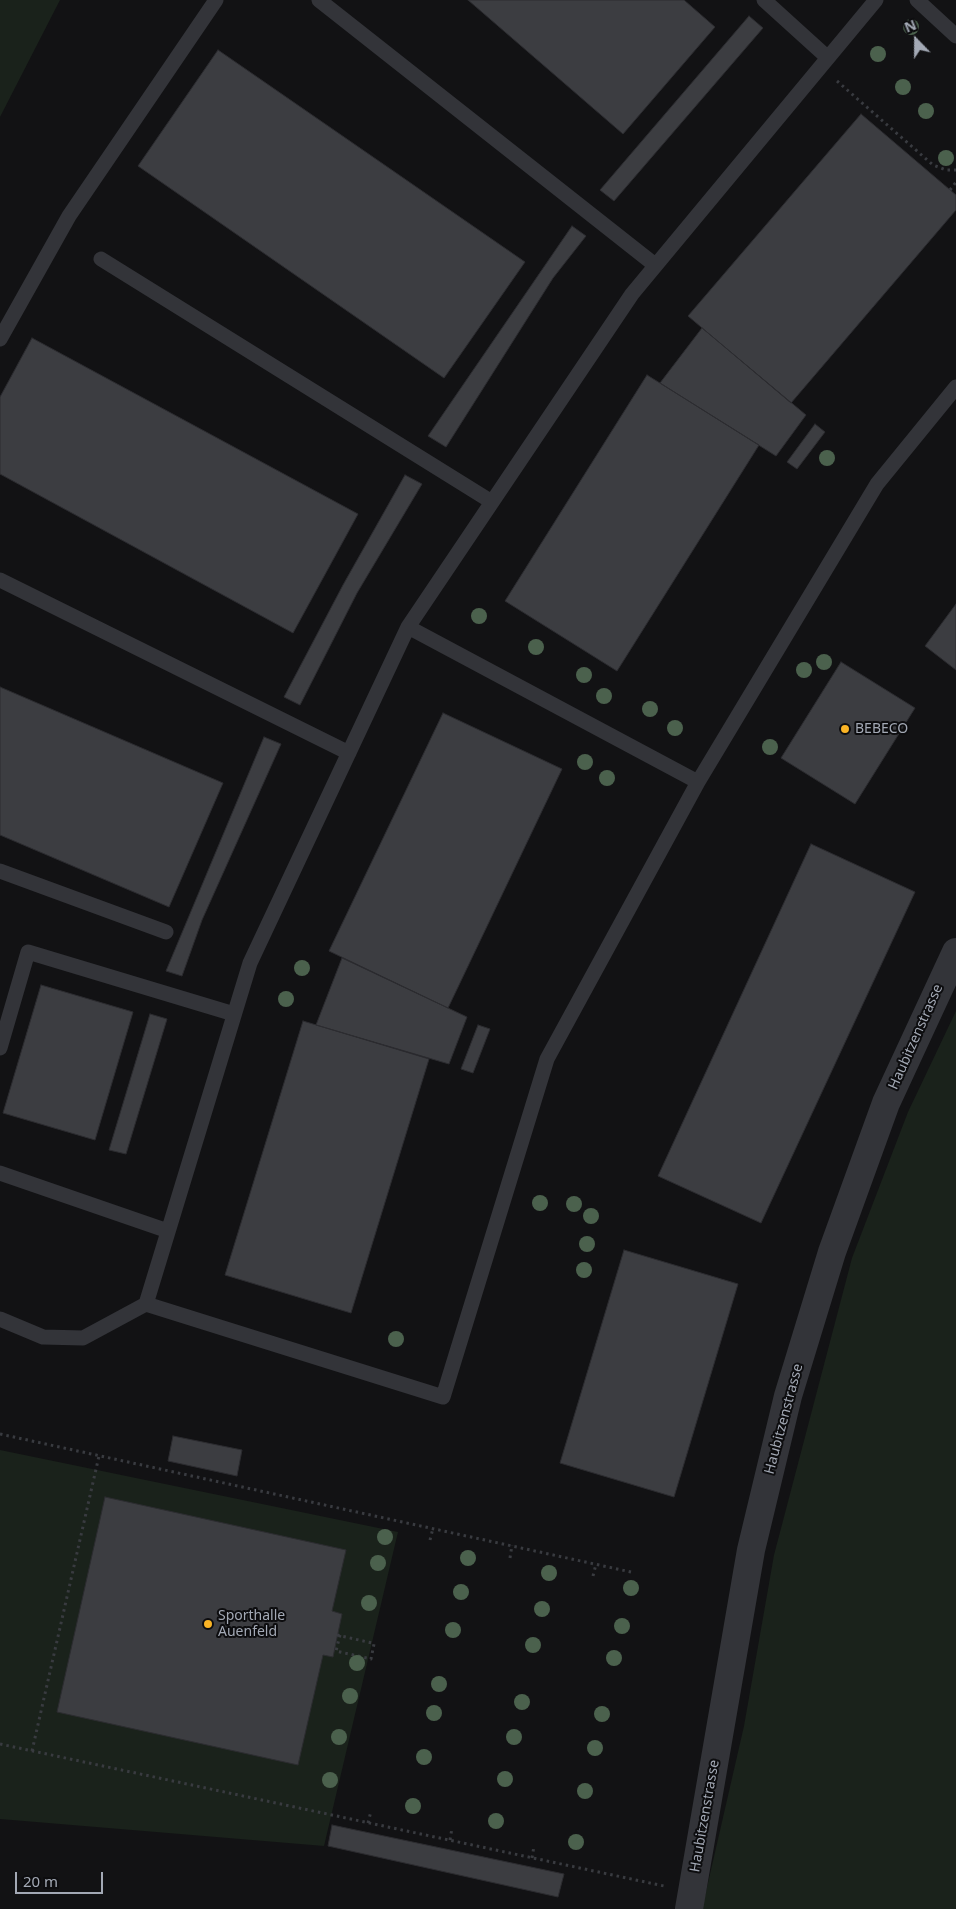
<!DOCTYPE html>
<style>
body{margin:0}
#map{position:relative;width:956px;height:1909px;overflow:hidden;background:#121214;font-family:"Noto Sans",sans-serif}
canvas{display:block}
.north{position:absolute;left:891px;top:15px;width:50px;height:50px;-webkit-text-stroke:4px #0d0d0f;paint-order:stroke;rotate:338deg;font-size:14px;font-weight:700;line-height:20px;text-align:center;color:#a3a9b5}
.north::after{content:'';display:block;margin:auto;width:18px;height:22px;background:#a3a9b5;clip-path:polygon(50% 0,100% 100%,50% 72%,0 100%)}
.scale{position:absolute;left:15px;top:1872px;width:88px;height:22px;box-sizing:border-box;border:2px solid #a3a9b5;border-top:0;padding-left:6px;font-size:15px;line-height:18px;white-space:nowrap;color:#a3a9b5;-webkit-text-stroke:4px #0d0d0f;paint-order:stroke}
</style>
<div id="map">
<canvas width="956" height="1909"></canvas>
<div class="north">N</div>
<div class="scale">20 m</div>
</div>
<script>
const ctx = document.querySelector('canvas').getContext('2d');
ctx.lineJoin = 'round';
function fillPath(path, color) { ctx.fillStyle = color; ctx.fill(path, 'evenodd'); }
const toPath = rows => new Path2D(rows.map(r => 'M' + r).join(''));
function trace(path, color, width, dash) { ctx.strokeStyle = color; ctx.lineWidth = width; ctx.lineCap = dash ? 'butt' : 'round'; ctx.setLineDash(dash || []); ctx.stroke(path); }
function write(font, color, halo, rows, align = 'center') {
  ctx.font = font + ' "Noto Sans",sans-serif'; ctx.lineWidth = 4; ctx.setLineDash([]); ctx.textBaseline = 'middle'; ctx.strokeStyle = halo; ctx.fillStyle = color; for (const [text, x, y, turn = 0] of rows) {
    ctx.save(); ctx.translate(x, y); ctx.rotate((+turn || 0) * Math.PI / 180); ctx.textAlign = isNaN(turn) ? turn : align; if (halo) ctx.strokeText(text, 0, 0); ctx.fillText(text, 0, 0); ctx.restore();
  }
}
fillPath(toPath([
 [0,0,60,0,0,117],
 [956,1011,956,1909,702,1909,744,1726,774,1555,852,1258,908,1112],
 [0,1450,398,1532,324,1846,0,1819]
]), '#1a221b');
const building = toPath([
 [468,0,684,0,715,27,623,134,468,0],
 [749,16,763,28,614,201,600,190,749,16],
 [218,50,525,262,444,378,138,166,218,50],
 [861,114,956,195,956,210,791,403,688,316,861,114],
 [572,226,586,236,553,278,446,447,428,436,572,226],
 [702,328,806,415,776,456,660,383,702,328],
 [32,338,358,514,293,633,0,474,0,397,32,338],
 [647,375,759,445,617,671,505,601,647,375],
 [815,424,825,432,797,469,787,462,815,424],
 [405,475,422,484,357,593,300,705,284,697,343,585,405,475],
 [956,604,956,670,925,646,956,604],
 [841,662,915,708,855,804,781,758,841,662],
 [0,687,223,783,169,907,0,835,0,687],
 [443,713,562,769,448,1008,329,951,443,713],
 [264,737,281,744,202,920,182,976,166,971,264,737],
 [811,844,915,892,761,1223,658,1176,811,844],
 [342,958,467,1017,449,1064,316,1025,342,958],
 [41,985,133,1012,95,1140,3,1113,41,985],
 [150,1014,167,1019,126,1154,109,1150,150,1014],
 [303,1021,429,1059,351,1313,225,1275,303,1021],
 [478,1025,490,1029,473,1073,461,1069,478,1025],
 [624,1250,738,1284,674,1497,560,1463,624,1250],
 [173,1436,242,1450,237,1476,168,1461,173,1436],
 [105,1497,346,1550,332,1611,342,1614,333,1657,323,1655,298,1765,57,1712,105,1497],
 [332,1825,564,1874,558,1897,328,1846,332,1825]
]);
fillPath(building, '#3c3d41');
trace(building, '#2c2c30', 1);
trace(toPath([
 [837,81,933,165,946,170,956,170],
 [950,190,956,182],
 [0,1434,631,1572],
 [430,1540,433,1528],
 [510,1558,512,1545],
 [593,1576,596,1564],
 [337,1635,372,1643],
 [340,1635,336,1651,371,1659,374,1644],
 [0,1744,664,1886],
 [32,1751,99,1456],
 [368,1823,371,1811],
 [450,1840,452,1828],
 [532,1858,534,1846]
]), '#393b40', 3, [2.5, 4]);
trace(toPath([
 [319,0,655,265],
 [764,0,828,58],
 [876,0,632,294,408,627,250,963,146,1304,443,1397,547,1059,698,782,877,484,956,387],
 [917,0,956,36],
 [101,259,492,502],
 [0,339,69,216,216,0],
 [0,580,349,753],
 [408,627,698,782],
 [0,871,166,932],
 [0,1048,28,952,234,1014],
 [0,1173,168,1231],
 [0,1319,43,1337,83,1338,146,1304]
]), '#333439', 15);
trace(toPath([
 [689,1909,751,1550,788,1396,832,1252,886,1103,956,952]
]), '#333439', 28);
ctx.fillStyle = '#4b614d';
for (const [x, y] of [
 [911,27],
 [878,54],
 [903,87],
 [926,111],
 [946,158],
 [827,458],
 [479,616],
 [536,647],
 [824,662],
 [804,670],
 [584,675],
 [604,696],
 [650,709],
 [675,728],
 [770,747],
 [585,762],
 [607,778],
 [302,968],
 [286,999],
 [540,1203],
 [574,1204],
 [591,1216],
 [587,1244],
 [584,1270],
 [396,1339],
 [385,1537],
 [468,1558],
 [378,1563],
 [549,1573],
 [631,1588],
 [461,1592],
 [369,1603],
 [542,1609],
 [622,1626],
 [453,1630],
 [533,1645],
 [614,1658],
 [357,1663],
 [439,1684],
 [350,1696],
 [522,1702],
 [434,1713],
 [602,1714],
 [339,1737],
 [514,1737],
 [595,1748],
 [424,1757],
 [505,1779],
 [330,1780],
 [585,1791],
 [413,1806],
 [496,1821],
 [576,1842]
]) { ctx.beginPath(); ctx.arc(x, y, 8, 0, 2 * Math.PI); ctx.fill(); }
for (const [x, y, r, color] of [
 [845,729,5,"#fab425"],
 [208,1624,5,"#fab425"]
]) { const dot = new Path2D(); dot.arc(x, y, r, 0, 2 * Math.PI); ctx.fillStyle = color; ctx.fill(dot); trace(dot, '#0d0d0f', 2); }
write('14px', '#a3a9b5', '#0d0d0f', [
 ["BEBECO",855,729],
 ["Sporthalle",218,1616],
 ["Auenfeld",218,1632]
], 'left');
write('14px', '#a3a9b5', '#0d0d0f', [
 ["Haubitzenstrasse",916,1037,-66],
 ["Haubitzenstrasse",784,1419,-75],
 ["Haubitzenstrasse",705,1816,-80]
]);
</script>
